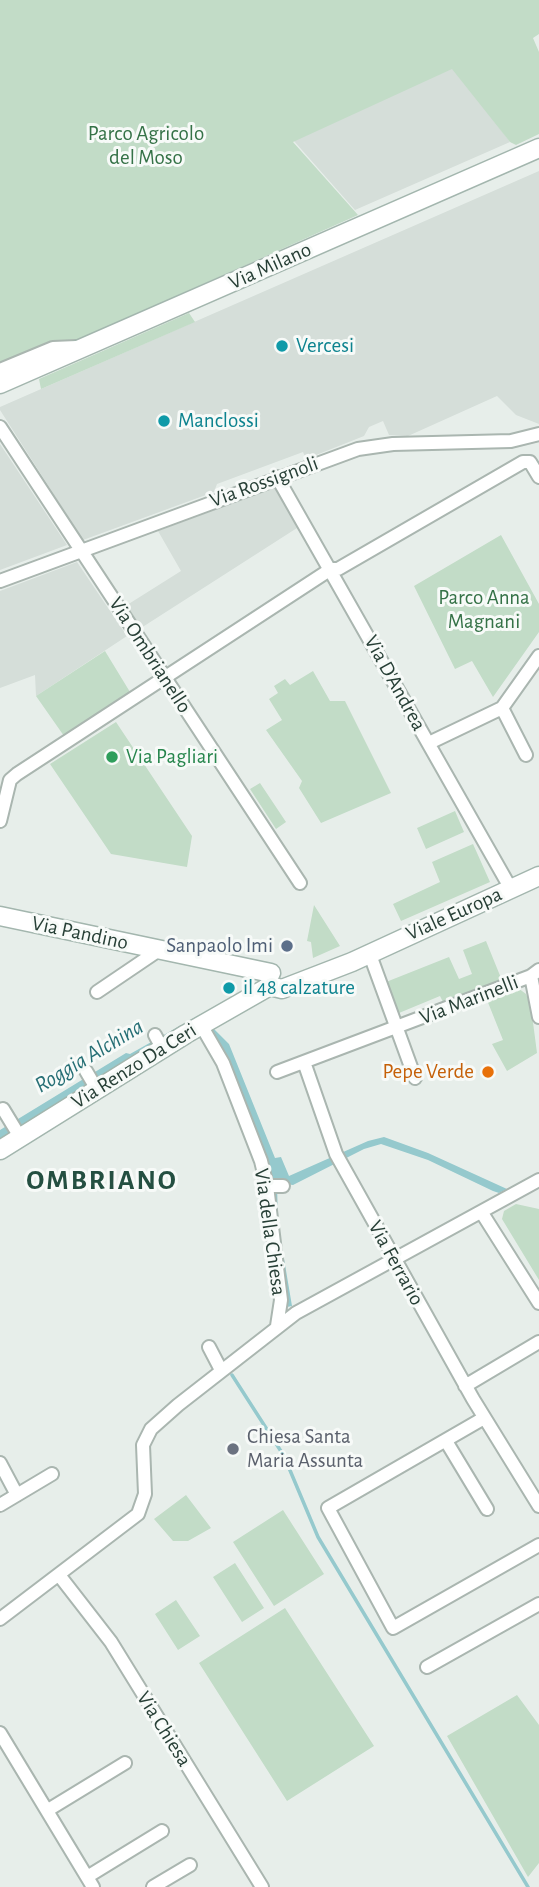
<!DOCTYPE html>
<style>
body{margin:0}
canvas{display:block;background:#e7eeea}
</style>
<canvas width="539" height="1887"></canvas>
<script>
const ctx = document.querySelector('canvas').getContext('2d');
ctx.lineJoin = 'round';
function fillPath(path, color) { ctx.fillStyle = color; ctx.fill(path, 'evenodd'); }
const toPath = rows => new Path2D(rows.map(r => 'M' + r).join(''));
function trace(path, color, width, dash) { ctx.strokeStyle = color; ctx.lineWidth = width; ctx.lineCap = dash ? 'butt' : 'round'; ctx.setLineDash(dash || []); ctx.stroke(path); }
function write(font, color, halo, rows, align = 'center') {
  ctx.font = font + ' "Alegreya Sans",sans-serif'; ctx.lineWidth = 6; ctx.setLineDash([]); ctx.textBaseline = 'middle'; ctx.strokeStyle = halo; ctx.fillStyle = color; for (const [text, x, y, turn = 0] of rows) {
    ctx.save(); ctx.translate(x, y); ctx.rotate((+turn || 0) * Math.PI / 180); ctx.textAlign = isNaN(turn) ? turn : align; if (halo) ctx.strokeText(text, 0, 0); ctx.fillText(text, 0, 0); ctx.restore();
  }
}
fillPath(toPath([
 [452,62,510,142,355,210,294,141],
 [539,171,539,424,516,415,497,396,408,436,389,435,383,421,369,427,364,436,306,459,303,452,217,484,214,492,83,540,0,410,0,407],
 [0,444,67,545,0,570],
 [276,487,297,528,141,628,127,605,181,571,158,531],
 [77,562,127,636,36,696,35,675,0,688,0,591]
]), '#d5ded9');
fillPath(toPath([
 [0,0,539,0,539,34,533,38,539,52,539,134,516,145,510,142,452,69,293,142,358,215,136,314,137,318,0,375],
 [189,313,195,322,41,389,39,379],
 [501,535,539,604,539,632,493,697,472,661,455,669,414,586],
 [105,651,130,692,64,736,36,696],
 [313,671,330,701,345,701,391,793,321,823,299,788,302,781,266,730,282,720,269,699,278,693,274,686,285,679,290,685],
 [116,722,192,836,187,867,111,854,50,764],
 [260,783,286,822,276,829,250,789],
 [455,811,464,832,426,849,417,828],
 [473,844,490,882,401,921,393,904,440,882,432,862],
 [314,905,340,946,313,958,311,942,307,941],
 [486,941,501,978,498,981,444,1004,440,996,399,1013,386,982,449,957,459,979,472,974,463,950],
 [518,988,526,994,531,1007,537,1053,507,1071,492,1044,503,1040,487,1000],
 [516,1204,539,1209,539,1280,502,1219,504,1211],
 [186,1495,211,1528,188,1541,173,1541,154,1519],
 [283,1510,324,1574,274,1606,233,1542],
 [235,1563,264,1608,242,1622,213,1577],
 [176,1600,200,1636,178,1650,155,1614],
 [285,1608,374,1746,287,1801,199,1663],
 [517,1695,539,1725,539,1863,528,1877,447,1736]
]), '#c2dcc7');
fillPath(toPath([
 [201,1014,203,1018,0,1141,0,1130,126,1053,130,1054],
 [214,1029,229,1044,275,1158,281,1157,289,1176,368,1141,384,1137,428,1153,507,1189,499,1193,493,1191,428,1160,381,1144,364,1149,293,1185,277,1183,278,1223,292,1306,287,1307,272,1203,209,1032]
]), '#95c9cd');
trace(toPath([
 [232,1375,284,1456,318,1537,528,1887]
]), '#95c9cd', 3.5);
const street = toPath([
 [0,370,53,348,77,347],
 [0,427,300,883],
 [277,477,511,889],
 [0,581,358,449,393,444,511,441,539,434],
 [502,708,526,755],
 [429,743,502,708,539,656],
 [0,821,10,780,17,774,331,569,338,569,523,462,530,462,539,477],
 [369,952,415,1078],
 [531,976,539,1017],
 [97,992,159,950],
 [201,1025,223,1063,261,1161,267,1186,281,1300,277,1326],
 [155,1035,162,1048],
 [304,1062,336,1154,473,1399,539,1506],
 [86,1071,96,1088],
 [277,1072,531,976,539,970],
 [3,1109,20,1137],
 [267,1186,283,1186],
 [482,1213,539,1303],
 [209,1347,221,1370],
 [465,1386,539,1342],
 [484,1418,328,1508,393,1628,539,1545],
 [446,1441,487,1509],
 [0,1463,17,1495],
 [0,1505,52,1474],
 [59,1575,111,1642,262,1887],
 [0,1619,138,1514,145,1494,143,1445,151,1429,178,1405,296,1313,539,1180],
 [427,1667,539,1604],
 [0,1733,93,1887],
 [48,1810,125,1763],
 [87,1877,162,1831],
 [153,1887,190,1865]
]);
const secondary = toPath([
 [0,384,539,148],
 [0,916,271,973],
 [270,986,282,989,352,962,539,876],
 [0,1150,186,1034,270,986]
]);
trace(street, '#aab6b0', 16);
trace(secondary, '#a3b6ae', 21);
trace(street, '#fff', 12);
trace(secondary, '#fff', 18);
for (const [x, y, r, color] of [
 [282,346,7,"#0f9aa8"],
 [164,421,7,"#0f9aa8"],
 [112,757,7,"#2e9e5b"],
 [287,946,7,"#5c6f8a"],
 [229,988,7,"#0f9aa8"],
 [488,1072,7,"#e8710a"],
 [233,1449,7,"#6b7280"]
]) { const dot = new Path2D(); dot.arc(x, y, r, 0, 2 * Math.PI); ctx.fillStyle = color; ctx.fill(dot); trace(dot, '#f7faf8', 2.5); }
write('21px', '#357247', '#f7faf8', [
 ["Parco Agricolo",146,134],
 ["del Moso",146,158],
 ["Parco Anna",484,598],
 ["Magnani",484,622]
]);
write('21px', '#273f36', '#f7faf8', [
 ["Via Milano",270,266,-24],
 ["Via Rossignoli",264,482,-20],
 ["Via Ombrianello",150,655,57],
 ["Via D'Andrea",395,683,61],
 ["Viale Europa",454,914,-24],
 ["Via Pandino",80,933,12],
 ["Via Marinelli",469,1000,-21],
 ["Via Renzo Da Ceri",134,1066,-32],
 ["Via della Chiesa",270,1232,82],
 ["Via Ferrario",396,1263,61],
 ["Via Chiesa",164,1729,58]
]);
write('21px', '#0d838f', '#f7faf8', [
 ["Vercesi",296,346],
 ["Manclossi",178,421],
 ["il 48 calzature",243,988]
], 'left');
write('21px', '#27864d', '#f7faf8', [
 ["Via Pagliari",126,757]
], 'left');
write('21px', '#4e5e75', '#f7faf8', [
 ["Sanpaolo Imi",273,946]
], 'right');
write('21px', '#c56008', '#f7faf8', [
 ["Pepe Verde",474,1072]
], 'right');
write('21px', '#5b616d', '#f7faf8', [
 ["Chiesa Santa",247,1437],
 ["Maria Assunta",247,1461]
], 'left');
write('italic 23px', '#266f75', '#f7faf8', [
 ["Roggia Alchina",89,1056,-31]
]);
ctx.letterSpacing = '2px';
write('bold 28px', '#244f41', '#f7faf8', [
 ["OMBRIANO",102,1181]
]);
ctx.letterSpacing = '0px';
</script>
